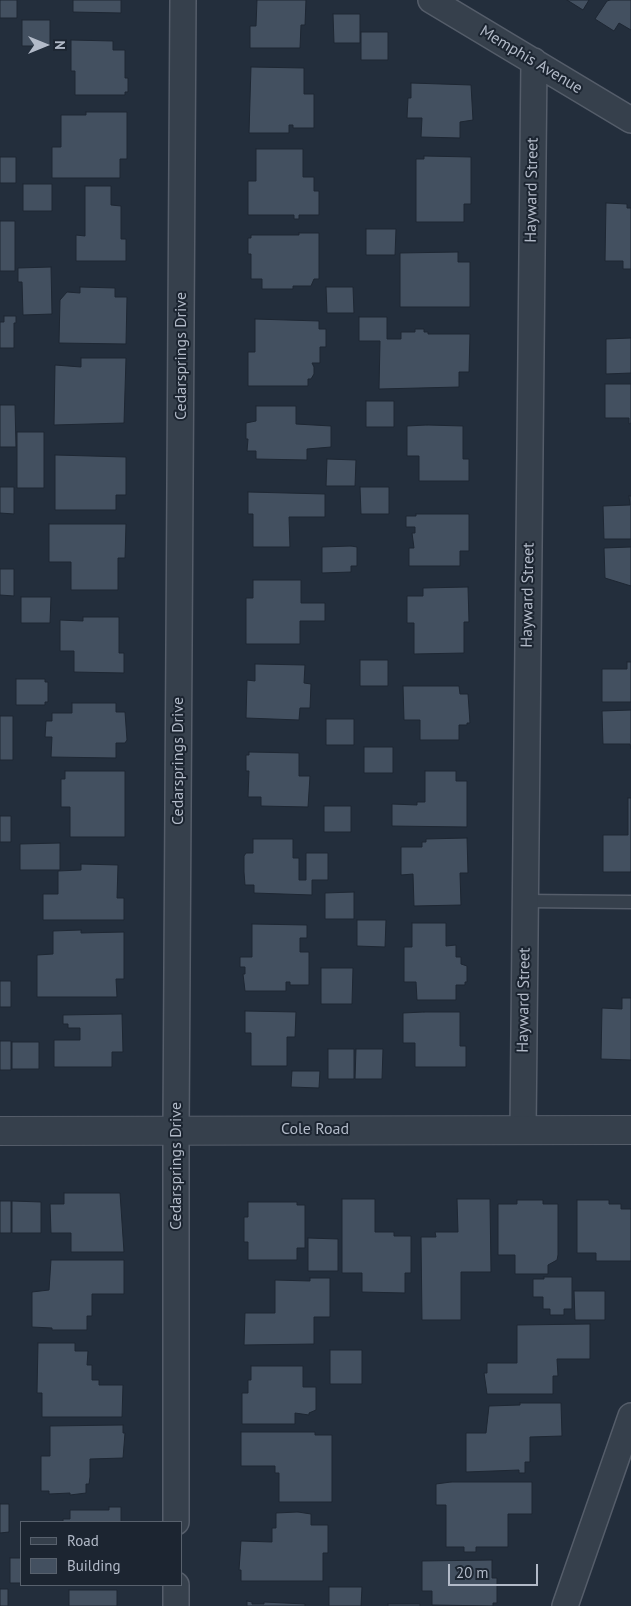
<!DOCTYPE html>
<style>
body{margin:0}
#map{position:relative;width:631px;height:1606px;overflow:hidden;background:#232e3c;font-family:"PT Sans",sans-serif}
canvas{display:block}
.legend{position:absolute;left:20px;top:1521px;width:162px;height:65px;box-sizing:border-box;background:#1c2531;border:1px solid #58616d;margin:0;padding:6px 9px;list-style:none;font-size:15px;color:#b2bac8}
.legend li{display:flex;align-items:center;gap:10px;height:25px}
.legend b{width:25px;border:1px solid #58616d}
.north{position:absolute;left:20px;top:20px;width:50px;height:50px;-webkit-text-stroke:4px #1c2531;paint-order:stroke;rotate:90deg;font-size:14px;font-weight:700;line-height:20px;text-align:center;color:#b2bac8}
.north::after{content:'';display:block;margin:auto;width:18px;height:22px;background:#b2bac8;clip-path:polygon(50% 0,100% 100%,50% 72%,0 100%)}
.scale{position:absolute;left:448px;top:1564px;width:90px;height:22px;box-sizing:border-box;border:2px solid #b2bac8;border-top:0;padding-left:6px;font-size:15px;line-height:18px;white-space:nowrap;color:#b2bac8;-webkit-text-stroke:4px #1c2531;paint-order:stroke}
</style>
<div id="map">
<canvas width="631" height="1606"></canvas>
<ul class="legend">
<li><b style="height:6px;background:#36404c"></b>Road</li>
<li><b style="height:14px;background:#435060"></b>Building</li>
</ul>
<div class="north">N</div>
<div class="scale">20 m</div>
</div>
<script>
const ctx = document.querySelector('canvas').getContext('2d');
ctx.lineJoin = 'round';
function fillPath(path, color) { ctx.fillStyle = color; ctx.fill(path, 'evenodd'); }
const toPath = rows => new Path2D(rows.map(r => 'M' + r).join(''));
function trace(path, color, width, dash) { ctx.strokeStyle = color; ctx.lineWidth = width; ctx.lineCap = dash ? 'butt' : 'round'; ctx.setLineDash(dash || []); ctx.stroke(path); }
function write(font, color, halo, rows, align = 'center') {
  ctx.font = font + ' "PT Sans",sans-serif'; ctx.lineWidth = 4; ctx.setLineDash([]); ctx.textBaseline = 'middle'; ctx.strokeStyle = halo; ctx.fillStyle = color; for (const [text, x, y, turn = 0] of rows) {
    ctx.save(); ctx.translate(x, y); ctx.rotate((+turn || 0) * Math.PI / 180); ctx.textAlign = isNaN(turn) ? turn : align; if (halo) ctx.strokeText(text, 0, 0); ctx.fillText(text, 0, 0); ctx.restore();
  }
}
const building = toPath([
 [0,0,17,0,17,18,0,18,0,0],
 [73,0,121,0,121,13,73,12,73,0],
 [257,0,306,0,305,25,301,25,300,48,250,48,250,26,256,26,257,0],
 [567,0,589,0,583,10,567,0],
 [610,0,631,0,631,30,619,23,614,31,595,19,607,1,610,0],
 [333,14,360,14,360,43,334,43,333,14],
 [22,20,50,20,50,46,22,46,22,20],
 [361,32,388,32,388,60,361,60,361,32],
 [71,40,113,41,113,50,125,50,125,78,128,78,128,92,125,92,125,95,75,95,75,71,71,71,71,40],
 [251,67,304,68,304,94,314,94,314,128,293,128,293,125,289,125,289,133,249,133,251,67],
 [411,83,471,85,473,120,460,122,460,138,421,137,422,118,407,118,408,98,411,98,411,83],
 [86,112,127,112,127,159,120,159,120,178,52,178,52,147,61,147,61,115,86,115,86,112],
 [256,149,303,149,303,177,314,177,314,191,319,191,319,215,299,215,299,219,294,219,294,215,248,215,248,181,256,181,256,149],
 [424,156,471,157,471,204,464,204,464,222,416,222,416,159,424,159,424,156],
 [0,157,16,157,16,183,0,183,0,157],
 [23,184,52,184,52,211,23,211,23,184],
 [85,186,111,186,111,205,121,206,121,239,126,239,126,261,76,261,76,235,85,236,85,186],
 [606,203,627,204,627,208,631,208,631,269,623,269,623,261,605,261,606,203],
 [0,221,15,221,15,271,0,271,0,221],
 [366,229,396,229,395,255,366,255,366,229],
 [299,233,319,233,319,279,314,279,311,286,293,286,293,289,262,289,262,279,251,279,251,254,248,254,248,238,251,238,251,235,299,235,299,233],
 [458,252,458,262,470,262,470,307,400,307,400,253,458,252],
 [51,267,52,314,23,315,22,282,18,282,18,268,51,267],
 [80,287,115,288,115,297,127,297,126,344,59,343,60,300,67,292,80,293,80,287],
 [326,287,353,287,354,313,327,313,326,287],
 [4,316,16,316,16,323,14,323,14,348,0,348,0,322,4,322,4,316],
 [359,317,387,317,387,339,401,339,401,332,415,332,415,329,424,329,424,332,428,332,428,334,470,334,469,372,459,372,459,387,379,389,380,341,359,341,359,317],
 [255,319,319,321,319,329,326,329,326,347,320,347,320,363,312,363,314,367,314,374,311,379,308,379,308,386,248,386,248,352,255,352,255,319],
 [631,338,631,373,606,374,606,339,631,338],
 [81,358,126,358,124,423,54,425,55,365,81,367,81,358],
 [605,384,631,384,631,423,629,424,629,418,605,418,605,384],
 [366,401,394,401,394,427,366,427,366,401],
 [0,405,15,405,16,447,0,447,0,405],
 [256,406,296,406,296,424,331,426,331,447,307,449,307,460,256,459,256,451,247,451,248,439,246,439,246,423,256,421,256,406],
 [427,425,463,426,463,459,469,459,469,481,419,481,419,456,407,456,407,426,427,425],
 [17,432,44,432,44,488,17,488,17,432],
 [55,455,126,457,126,495,116,495,116,510,55,510,55,455],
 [327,459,356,460,355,486,326,486,327,459],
 [0,487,14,487,14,514,0,513,0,487],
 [360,487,389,487,389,514,361,514,360,487],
 [248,492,325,494,325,517,289,517,290,547,253,547,253,514,248,514,248,492],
 [629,496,631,496,631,539,604,539,603,506,630,505,629,496],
 [416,514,469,514,469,551,460,551,460,566,409,566,409,548,414,548,412,533,415,533,415,527,406,527,406,516,416,516,416,514],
 [49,524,126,524,125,558,118,558,118,590,71,590,71,562,49,562,49,524],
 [351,546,357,547,357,566,351,566,351,572,322,573,322,547,351,546],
 [631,547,631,586,605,578,604,548,631,547],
 [0,569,14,569,14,596,0,595,0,569],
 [253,580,301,580,301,603,325,603,325,621,300,621,300,644,246,644,246,598,253,598,253,580],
 [468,587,469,622,464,622,464,653,414,654,414,623,407,623,407,596,423,596,423,588,468,587],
 [21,597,51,597,50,623,21,623,21,597],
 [83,617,119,617,119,653,124,653,124,673,74,672,74,651,60,651,60,620,83,621,83,617],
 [360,660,388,660,388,686,360,686,360,660],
 [627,662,631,662,631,702,602,702,602,669,627,669,627,662],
 [255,664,305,665,304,683,311,684,310,708,300,708,299,720,246,718,247,680,255,681,255,664],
 [16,679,45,679,45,682,48,682,48,702,45,702,45,705,16,705,16,679],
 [403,686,459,686,460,694,468,694,470,723,467,723,467,725,459,725,459,740,420,740,420,720,404,720,403,686],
 [72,703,116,703,116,712,125,712,127,740,125,743,116,743,116,758,51,757,52,737,45,737,46,721,52,721,52,713,72,713,72,703],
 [631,710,631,749,630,744,603,744,602,711,631,710],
 [0,716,13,716,13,760,0,760,0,716],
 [326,719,354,719,354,745,326,745,326,719],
 [364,747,393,747,393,773,364,773,364,747],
 [249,752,299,753,299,776,310,776,308,807,261,806,261,797,248,797,249,771,246,771,246,755,249,755,249,752],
 [65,771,125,771,125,837,70,837,70,807,61,807,61,779,65,779,65,771],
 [425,771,456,771,456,781,467,781,467,827,392,826,392,804,417,805,417,802,425,802,425,771],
 [628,798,631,798,631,872,603,872,603,835,628,835,628,798],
 [324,806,351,806,351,832,324,832,324,806],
 [0,816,11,816,11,842,0,842,0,816],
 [467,838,468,873,460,873,461,905,414,906,413,874,401,875,401,847,422,847,422,842,426,842,426,839,467,838],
 [253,839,293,839,293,858,299,858,299,880,306,880,306,853,328,853,328,880,312,880,312,895,254,893,254,885,245,885,244,872,244,856,246,853,253,853,253,839],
 [60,843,60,870,20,870,20,844,60,843],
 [81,864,118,865,117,898,124,898,124,920,43,920,43,894,58,894,58,871,81,870,81,864],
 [354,892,354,919,325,919,325,893,354,892],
 [357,920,386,920,385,947,357,946,357,920],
 [412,923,446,923,446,946,456,945,456,957,461,957,461,964,467,966,467,982,465,982,465,985,456,985,456,1000,417,1000,416,982,404,982,404,947,412,947,412,923],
 [252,924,307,925,307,938,300,938,300,952,309,952,309,985,290,985,290,982,286,982,286,991,245,991,243,974,245,974,245,967,240,967,240,957,252,957,252,924],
 [81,930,81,933,124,932,124,979,116,979,117,997,37,997,37,955,53,954,53,931,81,930],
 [321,968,353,968,352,1004,321,1004,321,968],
 [0,981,11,981,11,1007,0,1007,0,981],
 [622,998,631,998,631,1060,601,1059,602,1008,622,1009,622,998],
 [245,1011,296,1012,295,1037,287,1037,287,1066,251,1066,251,1033,245,1033,245,1011],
 [424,1012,460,1012,460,1046,466,1046,466,1067,415,1067,415,1043,403,1043,403,1013,424,1012],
 [122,1014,123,1052,112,1052,112,1067,54,1067,54,1040,80,1040,80,1028,68,1028,68,1024,63,1024,63,1015,122,1014],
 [0,1041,11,1041,11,1070,0,1070,0,1041],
 [12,1042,39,1042,39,1069,12,1069,12,1042],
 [328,1049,354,1049,354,1079,328,1079,328,1049],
 [356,1049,383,1049,382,1079,355,1079,356,1049],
 [292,1071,320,1071,319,1088,291,1087,292,1071],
 [64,1193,120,1193,124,1252,71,1252,71,1233,51,1233,50,1204,64,1204,64,1193],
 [342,1199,375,1199,375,1232,394,1232,394,1236,411,1236,411,1273,405,1273,405,1293,362,1292,362,1273,342,1273,342,1199],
 [457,1199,490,1199,491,1272,461,1272,461,1320,422,1320,421,1237,436,1237,435,1232,458,1232,457,1199],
 [517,1200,543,1200,543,1204,558,1204,558,1255,557,1260,548,1265,548,1274,515,1274,515,1255,498,1255,498,1204,517,1204,517,1200],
 [577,1200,609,1200,609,1204,621,1204,621,1209,631,1209,631,1261,596,1261,596,1253,577,1253,577,1200],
 [0,1201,11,1201,11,1233,0,1233,0,1201],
 [12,1201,41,1202,41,1233,12,1233,12,1201],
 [248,1202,297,1202,297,1205,305,1205,305,1248,297,1248,297,1260,248,1260,248,1242,244,1242,244,1217,248,1217,248,1202],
 [308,1238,338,1239,338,1271,308,1271,308,1238],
 [51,1260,124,1260,124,1294,92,1294,92,1316,87,1316,87,1330,52,1330,52,1328,32,1327,32,1292,49,1290,51,1260],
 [544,1277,572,1277,572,1309,564,1309,564,1315,550,1315,550,1309,543,1309,543,1297,533,1297,533,1279,544,1279,544,1277],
 [310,1278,330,1278,330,1317,314,1317,314,1344,244,1345,245,1313,275,1313,275,1280,310,1281,310,1278],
 [574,1291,605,1291,605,1320,575,1320,574,1291],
 [590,1324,590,1359,557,1359,558,1376,553,1376,553,1394,487,1394,484,1373,487,1373,487,1363,517,1363,517,1325,590,1324],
 [38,1343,75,1343,75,1351,88,1351,87,1365,92,1365,92,1380,99,1380,99,1385,123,1385,122,1417,42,1417,42,1393,37,1393,38,1343],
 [330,1350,362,1350,362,1384,330,1384,330,1350],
 [251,1366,303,1366,303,1387,316,1387,316,1410,309,1413,309,1415,295,1413,295,1424,242,1424,242,1393,248,1393,248,1380,251,1380,251,1366],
 [520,1403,561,1403,562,1436,530,1437,530,1462,525,1462,525,1473,519,1473,519,1470,466,1472,466,1433,486,1433,489,1406,520,1405,520,1403],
 [123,1425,123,1433,125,1433,123,1458,90,1459,90,1477,89,1484,86,1484,86,1493,70,1495,70,1493,49,1494,49,1491,41,1491,41,1456,50,1456,50,1426,123,1425],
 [241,1432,315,1432,315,1435,332,1435,332,1502,279,1502,279,1473,275,1473,275,1466,241,1466,241,1432],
 [451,1482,532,1482,532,1514,508,1514,508,1547,476,1547,476,1552,464,1552,464,1547,446,1547,446,1505,436,1505,436,1484,451,1482],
 [0,1504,9,1504,9,1532,0,1533,0,1504],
 [109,1507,121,1507,121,1522,63,1522,63,1519,70,1519,70,1510,109,1510,109,1507],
 [298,1512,311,1514,311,1525,328,1525,328,1553,323,1553,323,1581,241,1581,241,1570,239,1570,241,1541,272,1542,272,1528,276,1528,276,1513,298,1512],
 [10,1558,21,1558,21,1583,10,1583,10,1558],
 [492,1560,492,1578,497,1578,497,1603,493,1603,493,1606,432,1605,432,1591,422,1591,422,1561,492,1560],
 [329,1587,362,1587,361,1606,329,1606,329,1587],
 [0,1589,8,1589,8,1606,0,1606,0,1589],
 [69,1590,117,1590,117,1606,69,1606,69,1590],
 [247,1601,252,1602,252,1604,264,1604,264,1602,305,1604,305,1606,247,1606,247,1601],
 [388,1604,420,1604,420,1606,388,1606,388,1604]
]);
fillPath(building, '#435060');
trace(building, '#1e2733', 1);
const service = toPath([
 [525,901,631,902]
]);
const minor = toPath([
 [431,0,631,120],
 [523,1129,534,61],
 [176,1522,176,1129,183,0],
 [176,1585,176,1606],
 [565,1606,631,1416]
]);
const tertiary = toPath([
 [0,1131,631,1130]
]);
trace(service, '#555d6a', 15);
trace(minor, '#555d6a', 28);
trace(tertiary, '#555d6a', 30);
trace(service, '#36404c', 12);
trace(minor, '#36404c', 25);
trace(tertiary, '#36404c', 28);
write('16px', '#b2bac8', '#1c2531', [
 ["Memphis Avenue",531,60,31],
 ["Hayward Street",532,190,-89],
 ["Cedarsprings Drive",181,356,-90],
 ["Hayward Street",528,595,-89],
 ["Cedarsprings Drive",178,761,-90],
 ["Hayward Street",524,1000,-89],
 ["Cole Road",315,1129],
 ["Cedarsprings Drive",176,1166,-90]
]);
</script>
